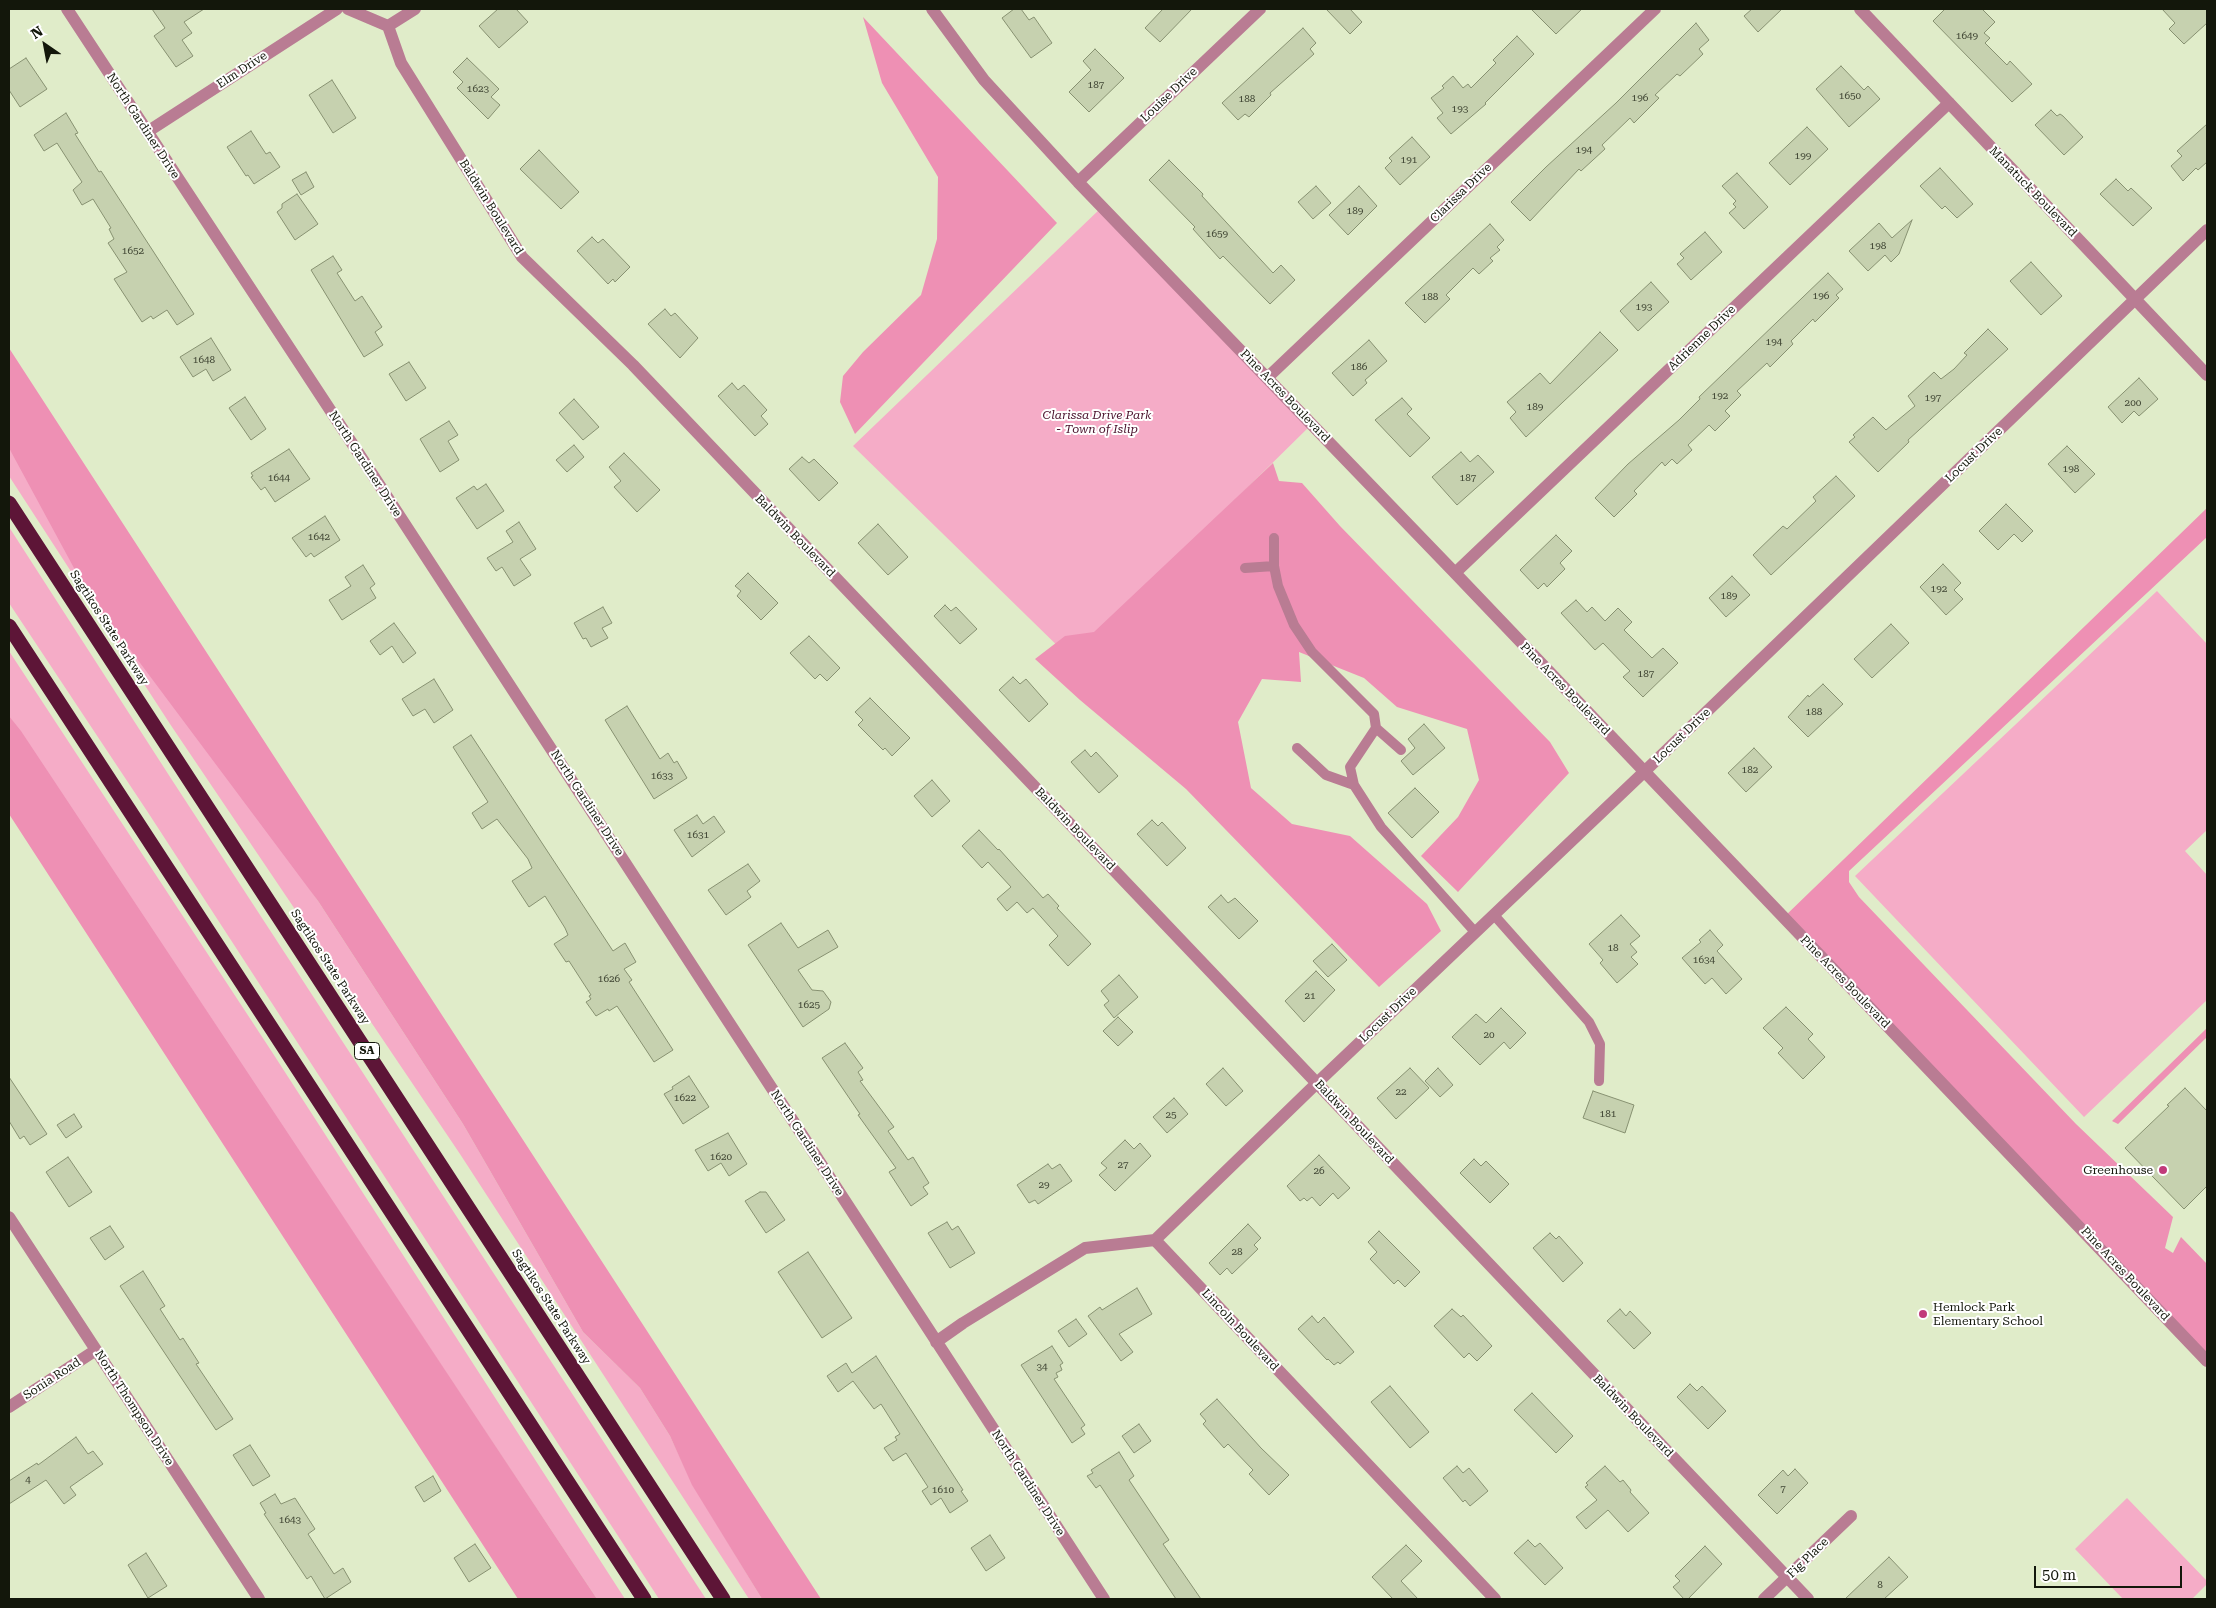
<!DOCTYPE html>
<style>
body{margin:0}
#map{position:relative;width:2216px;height:1608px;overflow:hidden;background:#e0ecc9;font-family:"Roboto Serif",serif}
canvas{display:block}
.frame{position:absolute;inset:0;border:10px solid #13170b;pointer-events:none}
.north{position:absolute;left:20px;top:20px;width:50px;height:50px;-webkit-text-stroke:4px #fff;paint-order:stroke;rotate:327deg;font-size:14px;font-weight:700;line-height:20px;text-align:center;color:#13170b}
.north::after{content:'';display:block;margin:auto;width:18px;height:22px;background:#13170b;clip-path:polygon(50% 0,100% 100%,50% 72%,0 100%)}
.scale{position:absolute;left:2034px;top:1566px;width:148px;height:22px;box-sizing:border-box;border:2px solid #13170b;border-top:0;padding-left:6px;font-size:15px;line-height:18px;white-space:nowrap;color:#13170b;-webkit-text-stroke:4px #fff;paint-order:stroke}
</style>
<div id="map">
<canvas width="2216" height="1608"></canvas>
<div class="frame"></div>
<div class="north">N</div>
<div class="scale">50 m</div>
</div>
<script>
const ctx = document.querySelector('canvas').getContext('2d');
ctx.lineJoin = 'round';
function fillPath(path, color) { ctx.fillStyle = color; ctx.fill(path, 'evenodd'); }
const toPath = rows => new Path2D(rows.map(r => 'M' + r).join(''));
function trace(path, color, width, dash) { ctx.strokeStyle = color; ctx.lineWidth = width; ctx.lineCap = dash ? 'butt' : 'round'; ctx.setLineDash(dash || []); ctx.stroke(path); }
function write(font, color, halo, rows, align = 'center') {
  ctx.font = font + ' "Roboto Serif",serif'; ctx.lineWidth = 4; ctx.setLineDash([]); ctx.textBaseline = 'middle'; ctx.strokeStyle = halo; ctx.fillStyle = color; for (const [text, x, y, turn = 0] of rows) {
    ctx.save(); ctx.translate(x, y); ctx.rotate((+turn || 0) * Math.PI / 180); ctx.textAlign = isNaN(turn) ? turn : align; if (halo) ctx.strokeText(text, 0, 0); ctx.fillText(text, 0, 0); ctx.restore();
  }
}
fillPath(toPath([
 [1102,207,1312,424,1072,660,853,446],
 [9,448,318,901,463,1124,583,1332,640,1388,670,1436,693,1485,762,1599,749,1599,460,1154,170,724,9,476],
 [9,527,172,780,706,1599,659,1599,149,814,9,603],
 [2157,591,2207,644,2207,830,2185,851,2207,875,2207,1000,2084,1117,1855,876],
 [9,651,272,1052,625,1599,597,1599,9,716],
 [2127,1498,2207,1581,2207,1584,2192,1599,2123,1599,2075,1549]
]), '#f5acc7');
fillPath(toPath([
 [863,17,1057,223,855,434,840,402,843,376,863,352,921,295,937,239,938,177,882,83],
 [9,348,821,1599,762,1599,692,1485,670,1436,640,1388,583,1332,463,1124,318,901,87,592,9,448],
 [1273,463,1279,481,1302,483,1340,526,1550,742,1569,773,1458,892,1421,856,1458,817,1479,780,1467,729,1397,707,1364,678,1299,652,1301,682,1262,679,1238,722,1251,788,1292,824,1350,836,1427,904,1441,931,1379,987,1186,789,1080,700,1035,659,1065,636,1094,632],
 [2207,508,2207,537,1849,871,1849,882,1859,897,2076,1124,2173,1217,2165,1248,2173,1253,2181,1237,2207,1264,2207,1362,1783,918],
 [9,716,21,731,597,1599,518,1599,9,814],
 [2207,1028,2207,1037,2118,1124,2112,1121]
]), '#ee90b4');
const building = toPath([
 [152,9,204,9,184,22,192,33,182,40,193,56,176,67,154,36,165,28,152,9],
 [498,9,516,9,528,22,499,48,479,26,498,9],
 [1014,9,1021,9,1029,20,1034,17,1052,43,1031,58,1002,18,1014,9],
 [1163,9,1192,9,1160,42,1145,28,1163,9],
 [1326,9,1350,9,1362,22,1350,34,1326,9],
 [1531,9,1582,9,1556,34,1531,9],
 [1752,9,1782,9,1758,32,1744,16,1752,9],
 [1945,9,1982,9,1995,22,1984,33,1990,38,1985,43,2007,65,2010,61,2032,84,2012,102,1933,21,1945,9],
 [2162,9,2207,9,2207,23,2184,44,2169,29,2175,23,2162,9],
 [1696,23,1709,40,1699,49,1703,54,1680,76,1677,74,1655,95,1659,98,1634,123,1630,118,1602,145,1605,149,1581,171,1579,169,1530,221,1511,202,1546,167,1616,103,1696,23],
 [1303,28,1316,43,1310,49,1314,54,1270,93,1271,95,1249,117,1245,114,1238,120,1222,103,1303,28],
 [1517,36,1534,54,1485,103,1486,104,1451,134,1437,118,1443,113,1431,98,1444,88,1442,86,1453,76,1463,88,1468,84,1471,88,1496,63,1493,60,1517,36],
 [1095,49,1124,78,1089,112,1069,92,1091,70,1083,61,1095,49],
 [26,58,47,89,20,107,9,90,9,69,26,58],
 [467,58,499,89,491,97,500,105,488,119,457,88,463,82,453,72,467,58],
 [1841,66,1864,90,1868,86,1880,99,1849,127,1816,89,1841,66],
 [332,80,356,118,333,133,309,95,332,80],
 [2051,110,2057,116,2060,114,2063,116,2083,137,2064,155,2035,125,2051,110],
 [66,113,78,133,75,134,99,172,101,171,194,314,177,325,167,310,153,319,151,316,142,322,114,279,127,272,108,243,114,239,109,229,111,228,93,199,82,205,73,190,82,182,57,143,44,151,34,135,66,113],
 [2207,124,2207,162,2198,170,2196,168,2183,181,2171,166,2182,156,2177,151,2207,124],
 [1807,127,1828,149,1790,185,1769,163,1807,127],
 [251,131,266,154,270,152,280,167,254,184,248,175,246,176,227,147,251,131],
 [1412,137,1430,157,1400,185,1385,168,1392,161,1389,158,1412,137],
 [539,150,579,192,561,209,520,169,539,150],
 [1169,160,1203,194,1202,196,1273,273,1281,265,1295,280,1270,304,1223,256,1220,259,1193,229,1195,227,1149,180,1169,160],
 [1940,168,1973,204,1957,218,1945,206,1942,209,1920,186,1940,168],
 [306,172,314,187,301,195,292,180,306,172],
 [1737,173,1768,207,1744,229,1729,213,1736,207,1733,204,1736,201,1722,186,1737,173],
 [2116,179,2128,191,2131,188,2152,208,2133,226,2100,194,2116,179],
 [1316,186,1331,203,1313,219,1298,202,1316,186],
 [1359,186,1377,206,1348,235,1329,215,1359,186],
 [297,194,318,224,295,240,277,212,282,208,282,204,297,194],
 [1912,220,1899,254,1891,262,1885,255,1868,271,1849,251,1879,223,1892,238,1912,220],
 [1490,224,1504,240,1497,247,1500,250,1490,258,1493,261,1479,274,1473,268,1446,295,1450,299,1425,323,1405,303,1490,224],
 [1705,232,1722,252,1691,280,1677,264,1684,258,1680,254,1705,232],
 [592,237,598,243,603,239,630,267,615,282,613,279,608,284,577,251,592,237],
 [333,256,342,270,337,273,355,301,362,296,382,327,375,332,383,345,364,357,311,270,333,256],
 [2031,262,2062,296,2041,315,2010,281,2031,262],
 [1828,273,1843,289,1836,295,1839,298,1815,322,1813,319,1791,341,1793,344,1770,367,1767,363,1737,391,1741,395,1725,411,1730,416,1715,431,1709,425,1688,445,1692,450,1677,464,1672,459,1665,466,1662,462,1634,491,1637,494,1614,517,1595,498,1628,464,1679,420,1700,399,1699,397,1828,273],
 [1651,282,1669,302,1638,331,1620,311,1651,282],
 [665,309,671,316,675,313,698,338,680,358,648,324,665,309],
 [1988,329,2008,349,1908,440,1909,442,1878,472,1849,442,1855,437,1853,435,1873,417,1886,430,1915,406,1908,396,1934,372,1941,379,1954,369,1967,355,1964,353,1988,329],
 [1600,332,1618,350,1526,437,1510,418,1516,412,1507,402,1540,373,1550,384,1600,332],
 [211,338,231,370,213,381,206,369,193,377,180,357,211,338],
 [1369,340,1387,361,1365,380,1367,383,1353,396,1332,373,1369,340],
 [409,362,426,388,406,401,389,374,409,362],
 [2139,378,2158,399,2139,416,2134,411,2122,423,2108,407,2139,378],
 [732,383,738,390,744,385,767,410,761,416,768,424,755,436,718,396,732,383],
 [245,397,266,429,251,440,229,408,245,397],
 [1402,398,1412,409,1407,414,1430,438,1410,457,1375,420,1402,398],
 [574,399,599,427,583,440,559,413,574,399],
 [449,421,458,435,448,441,459,460,440,472,420,439,449,421],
 [574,445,584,457,567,472,556,460,574,445],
 [2067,446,2095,474,2075,493,2048,464,2067,446],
 [289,449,310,479,275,502,265,487,261,490,251,477,253,476,251,473,289,449],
 [1461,452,1470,462,1478,455,1494,472,1457,505,1432,477,1461,452],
 [624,453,660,490,637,512,614,487,621,481,609,467,624,453],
 [802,457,809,463,814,459,838,483,819,501,789,469,802,457],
 [1836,476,1855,496,1771,575,1753,555,1783,526,1787,529,1816,501,1813,497,1836,476],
 [486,484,504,511,477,529,456,498,474,486,477,490,486,484],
 [2006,504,2033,531,2022,542,2014,534,1998,550,1979,531,2006,504],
 [325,516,340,540,314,557,311,553,306,557,292,538,325,516],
 [519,522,536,549,520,559,531,575,514,586,502,567,496,571,487,558,513,542,506,531,519,522],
 [878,524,908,557,888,575,858,543,878,524],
 [1556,535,1572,551,1560,563,1565,569,1547,587,1544,583,1538,589,1520,570,1556,535],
 [1943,564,1961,583,1954,590,1963,599,1946,615,1920,587,1943,564],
 [363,565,375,584,370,588,376,598,342,620,329,600,351,586,345,577,363,565],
 [748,573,778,603,761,620,737,596,741,591,735,586,748,573],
 [1732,576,1750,595,1726,617,1709,598,1732,576],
 [1576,600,1587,612,1592,607,1605,621,1618,608,1632,622,1624,630,1652,658,1663,648,1678,663,1643,697,1623,677,1630,671,1603,643,1595,650,1561,613,1576,600],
 [945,605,951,611,956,607,977,629,960,644,934,616,945,605],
 [603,607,612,623,602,628,608,638,591,647,586,638,583,639,574,623,603,607],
 [394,623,416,653,403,663,392,646,380,655,370,641,394,623],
 [1891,624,1909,643,1872,678,1854,659,1891,624],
 [809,636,840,668,827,681,820,674,815,679,790,653,809,636],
 [1013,677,1020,684,1026,679,1048,704,1029,722,999,690,1013,677],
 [434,679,453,710,434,723,425,709,413,716,402,699,434,679],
 [1823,684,1843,704,1808,737,1788,717,1808,695,1809,697,1823,684],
 [870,698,910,738,892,756,885,748,883,750,858,725,863,720,855,712,870,698],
 [627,706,660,759,668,753,674,763,677,761,687,778,654,799,605,720,627,706],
 [1424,724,1445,748,1413,775,1401,761,1415,748,1408,739,1424,724],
 [471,735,613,951,625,943,636,962,624,969,632,980,629,982,673,1050,654,1062,617,1006,609,1011,608,1009,596,1016,586,1002,591,999,589,996,591,995,569,961,566,962,554,944,568,935,565,928,545,896,529,907,512,881,532,868,528,859,497,819,482,829,472,813,488,802,453,747,471,735],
 [1754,748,1772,767,1746,792,1728,773,1754,748],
 [1085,750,1091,757,1096,752,1118,776,1099,793,1071,762,1085,750],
 [932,780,950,801,932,817,914,796,932,780],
 [1415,788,1439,812,1412,838,1388,813,1415,788],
 [697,815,703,824,714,816,725,832,692,857,674,830,697,815],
 [1152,820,1158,826,1162,822,1186,848,1167,866,1137,834,1152,820],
 [979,830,998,850,999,849,1043,898,1048,894,1059,906,1057,908,1091,944,1068,966,1049,945,1058,936,1033,908,1027,913,1017,902,1007,911,997,899,1011,887,988,862,982,868,962,846,979,830],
 [748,864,760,881,747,891,751,897,726,915,708,890,748,864],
 [1221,895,1228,903,1235,898,1258,921,1239,939,1208,907,1221,895],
 [1621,915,1640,936,1630,944,1637,952,1631,957,1638,964,1617,983,1600,963,1603,960,1589,944,1621,915],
 [781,923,798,948,828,930,838,947,798,970,812,990,823,991,831,1002,829,1009,803,1027,748,945,781,923],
 [1710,930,1723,945,1717,951,1742,979,1726,994,1712,978,1705,984,1682,958,1701,942,1699,940,1710,930],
 [1332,944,1347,960,1328,977,1313,961,1332,944],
 [1316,971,1335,990,1304,1022,1285,1001,1316,971],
 [1119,975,1138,997,1114,1018,1104,1005,1109,1001,1101,991,1119,975],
 [1786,1007,1813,1034,1808,1039,1825,1057,1803,1079,1778,1053,1783,1048,1763,1028,1786,1007],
 [1501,1008,1526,1033,1510,1049,1504,1042,1480,1065,1452,1037,1476,1014,1486,1023,1501,1008],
 [1118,1017,1133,1032,1118,1046,1103,1031,1118,1017],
 [845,1043,863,1068,858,1072,863,1080,860,1081,894,1127,888,1131,908,1160,913,1157,929,1183,923,1187,928,1194,911,1206,889,1172,896,1168,858,1115,860,1114,822,1058,845,1043],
 [1223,1068,1243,1091,1226,1106,1206,1084,1223,1068],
 [1410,1068,1429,1088,1396,1119,1377,1098,1410,1068],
 [1438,1068,1453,1085,1440,1097,1425,1081,1438,1068],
 [689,1076,709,1107,683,1124,664,1094,673,1089,672,1087,689,1076],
 [9,1077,47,1134,30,1145,24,1136,20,1139,9,1121,9,1077],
 [2185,1088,2207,1111,2207,1186,2184,1209,2125,1148,2169,1106,2167,1105,2185,1088],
 [1593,1091,1634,1105,1625,1133,1583,1118,1593,1091],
 [1174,1098,1188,1114,1167,1133,1153,1117,1174,1098],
 [74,1114,82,1127,66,1138,57,1125,74,1114],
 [728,1133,747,1164,729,1176,721,1163,708,1171,695,1150,728,1133],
 [1125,1140,1134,1149,1140,1143,1151,1156,1115,1191,1099,1175,1107,1168,1101,1163,1125,1140],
 [1319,1155,1350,1188,1338,1199,1333,1193,1320,1206,1312,1197,1307,1201,1304,1198,1300,1201,1287,1186,1319,1155],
 [68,1157,92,1192,69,1207,46,1172,68,1157],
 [1474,1159,1481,1166,1486,1161,1509,1184,1490,1203,1460,1173,1474,1159],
 [1048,1164,1052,1169,1060,1164,1072,1181,1038,1204,1035,1200,1029,1203,1017,1185,1048,1164],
 [760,1192,766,1192,785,1220,766,1233,745,1201,760,1192],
 [947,1222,952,1230,958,1226,975,1253,950,1268,928,1233,947,1222],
 [1248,1224,1261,1238,1254,1245,1258,1249,1232,1274,1227,1268,1220,1275,1209,1263,1248,1224],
 [110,1226,124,1247,105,1260,90,1238,110,1226],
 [1379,1231,1420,1272,1405,1287,1398,1280,1394,1284,1370,1259,1377,1252,1368,1242,1379,1231],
 [1550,1233,1556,1239,1559,1236,1583,1263,1563,1282,1533,1248,1550,1233],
 [808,1252,852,1318,822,1338,778,1272,808,1252],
 [143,1271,165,1306,160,1309,180,1340,183,1338,199,1363,196,1364,233,1419,216,1430,120,1286,143,1271],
 [1137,1288,1152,1314,1119,1334,1133,1352,1121,1361,1088,1316,1100,1307,1102,1310,1137,1288],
 [1452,1309,1461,1317,1463,1315,1492,1346,1477,1361,1469,1353,1464,1358,1434,1326,1452,1309],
 [1620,1309,1626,1316,1630,1311,1651,1333,1634,1349,1607,1321,1620,1309],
 [1312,1316,1318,1323,1324,1317,1354,1352,1340,1364,1338,1362,1334,1365,1328,1359,1327,1360,1298,1329,1312,1316],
 [1076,1319,1087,1334,1069,1347,1058,1331,1076,1319],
 [1052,1346,1063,1363,1060,1365,1062,1370,1056,1373,1058,1377,1054,1379,1085,1425,1081,1428,1085,1434,1072,1443,1021,1365,1052,1346],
 [876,1356,963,1490,961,1491,968,1501,950,1513,941,1498,931,1505,922,1491,928,1487,906,1453,893,1461,884,1448,897,1440,895,1437,900,1434,881,1404,874,1409,853,1381,838,1392,827,1376,846,1363,852,1373,876,1356],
 [1690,1384,1697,1391,1702,1386,1726,1411,1708,1429,1677,1397,1690,1384],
 [1390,1386,1429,1432,1410,1448,1371,1402,1390,1386],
 [1532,1393,1573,1436,1556,1453,1514,1410,1532,1393],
 [1217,1399,1261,1448,1289,1475,1269,1495,1249,1474,1253,1470,1228,1444,1224,1448,1203,1424,1206,1421,1200,1414,1217,1399],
 [1139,1424,1151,1441,1134,1453,1122,1436,1139,1424],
 [76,1437,88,1454,93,1451,103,1464,70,1487,76,1495,64,1504,46,1480,9,1504,9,1481,37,1463,38,1465,76,1437],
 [250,1445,270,1476,253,1486,233,1455,250,1445],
 [1119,1452,1134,1476,1129,1480,1169,1540,1163,1544,1201,1599,1176,1599,1100,1485,1096,1488,1087,1476,1093,1473,1091,1470,1119,1452],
 [1457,1466,1463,1473,1469,1468,1488,1491,1470,1506,1465,1500,1463,1502,1443,1478,1457,1466],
 [1605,1466,1620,1482,1623,1480,1631,1490,1630,1492,1649,1513,1628,1532,1608,1510,1586,1529,1576,1517,1597,1500,1585,1487,1588,1485,1586,1483,1605,1466],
 [1795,1469,1808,1483,1777,1514,1758,1495,1783,1470,1788,1476,1795,1469],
 [433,1476,441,1491,424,1502,415,1487,433,1476],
 [275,1494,281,1504,295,1498,315,1529,308,1534,334,1574,343,1568,351,1582,325,1599,311,1576,307,1579,264,1514,266,1513,260,1503,275,1494],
 [990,1535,1005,1558,986,1571,971,1548,990,1535],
 [1528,1540,1535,1547,1540,1543,1563,1568,1545,1585,1514,1553,1528,1540],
 [475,1544,491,1568,469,1582,454,1558,475,1544],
 [1406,1545,1422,1561,1401,1581,1418,1599,1393,1599,1372,1577,1406,1545],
 [1705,1546,1722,1564,1688,1599,1684,1599,1673,1587,1680,1581,1675,1576,1705,1546],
 [146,1553,167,1586,148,1598,128,1565,146,1553],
 [1889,1557,1908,1577,1884,1599,1845,1599,1889,1557]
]);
fillPath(building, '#c6d1af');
trace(building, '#879171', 1);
trace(toPath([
 [1274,566,1274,538],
 [1245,568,1274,566,1278,586,1294,625,1312,652,1374,714,1376,728],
 [1297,748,1326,775,1354,785,1381,827,1475,932],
 [1354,785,1350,767,1376,728,1401,750],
 [1494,915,1589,1022,1600,1044,1599,1081]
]), '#b97c93', 10);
trace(toPath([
 [67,9,382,489,1104,1599],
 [348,9,388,26,415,9],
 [932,9,984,80,1078,182,1455,573,2207,1361],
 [388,26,401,63,522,257,633,365,1808,1599],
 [147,132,337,9],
 [1078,182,1260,9],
 [1267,378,1655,9],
 [1455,573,1949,103],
 [9,1217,259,1599],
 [1155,1240,1317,1083,1644,772,2207,230],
 [936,1342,963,1323,1085,1248,1155,1240,1495,1599],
 [9,1407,96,1350],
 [1764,1599,1851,1516]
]), '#b97c93', 12);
trace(toPath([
 [1860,9,2207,375]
]), '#b97c93', 12);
trace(toPath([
 [9,503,723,1599],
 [9,626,644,1599]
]), '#5d1537', 15);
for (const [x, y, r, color] of [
 [2163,1170,5,"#c13a7a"],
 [1923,1314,5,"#c13a7a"]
]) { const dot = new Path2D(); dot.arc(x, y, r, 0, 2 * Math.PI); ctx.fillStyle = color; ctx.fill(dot); trace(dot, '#fff', 2); }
write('10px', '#404634', null, [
 ["1649",1967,36],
 ["187",1096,85],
 ["1623",478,89],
 ["1650",1850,96],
 ["196",1640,98],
 ["188",1247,99],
 ["193",1460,109],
 ["194",1584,150],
 ["199",1803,156],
 ["191",1409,160],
 ["189",1355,211],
 ["1659",1217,234],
 ["198",1878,246],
 ["1652",133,251],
 ["196",1821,296],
 ["188",1430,297],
 ["193",1644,307],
 ["194",1774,342],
 ["1648",204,360],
 ["186",1359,367],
 ["192",1720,396],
 ["197",1933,398],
 ["200",2133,403],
 ["189",1535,407],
 ["198",2071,469],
 ["1644",279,478],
 ["187",1468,478],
 ["1642",319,537],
 ["192",1939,589],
 ["189",1729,596],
 ["187",1646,674],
 ["188",1814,712],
 ["182",1750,770],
 ["1633",662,776],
 ["1631",698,835],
 ["18",1613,948],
 ["1634",1704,960],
 ["1626",609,979],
 ["21",1310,996],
 ["1625",809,1005],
 ["20",1489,1035],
 ["22",1401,1092],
 ["1622",685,1098],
 ["181",1608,1114],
 ["25",1171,1115],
 ["1620",721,1157],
 ["27",1123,1165],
 ["26",1319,1171],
 ["29",1044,1185],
 ["28",1237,1252],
 ["34",1042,1367],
 ["4",28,1480],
 ["7",1783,1489],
 ["1610",943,1490],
 ["1643",290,1520],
 ["8",1880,1585]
]);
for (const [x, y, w] of [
 [367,1051,25]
]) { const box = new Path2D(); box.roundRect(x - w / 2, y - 8.5, w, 17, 4); ctx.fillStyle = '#fff'; ctx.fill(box); trace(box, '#13170b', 1); }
write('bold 11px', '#13170b', null, [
 ["SA",367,1051]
]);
write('12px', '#13170b', '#fff', [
 ["Elm Drive",242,70,-33],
 ["Louise Drive",1169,95,-44],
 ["North Gardiner Drive",143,126,57],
 ["Manatuck Boulevard",2033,192,46],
 ["Clarissa Drive",1461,193,-44],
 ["Baldwin Boulevard",491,207,58],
 ["Adrienne Drive",1702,338,-44],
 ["Pine Acres Boulevard",1285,396,46],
 ["Locust Drive",1974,455,-44],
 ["North Gardiner Drive",365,464,57],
 ["Baldwin Boulevard",795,536,46],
 ["Sagtikos State Parkway",109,628,57],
 ["Pine Acres Boulevard",1565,689,46],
 ["Locust Drive",1682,736,-44],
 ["North Gardiner Drive",587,803,57],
 ["Baldwin Boulevard",1075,829,46],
 ["Sagtikos State Parkway",330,967,57],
 ["Pine Acres Boulevard",1845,982,46],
 ["Locust Drive",1388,1015,-44],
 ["Baldwin Boulevard",1354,1122,47],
 ["North Gardiner Drive",807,1143,57],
 ["Pine Acres Boulevard",2125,1274,47],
 ["Sagtikos State Parkway",551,1307,57],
 ["Lincoln Boulevard",1240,1330,47],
 ["Sonia Road",52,1379,-33],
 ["North Thompson Drive",134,1408,57],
 ["Baldwin Boulevard",1633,1416,46],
 ["North Gardiner Drive",1028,1483,57],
 ["Fig Place",1808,1558,-44]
]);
write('italic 12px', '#49102b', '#fff', [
 ["Clarissa Drive Park",1097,415],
 ["- Town of Islip",1097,429]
]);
write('12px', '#13170b', '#fff', [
 ["Greenhouse",2153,1170],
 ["Hemlock Park",1933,1307,"left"],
 ["Elementary School",1933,1321,"left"]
], 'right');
</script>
